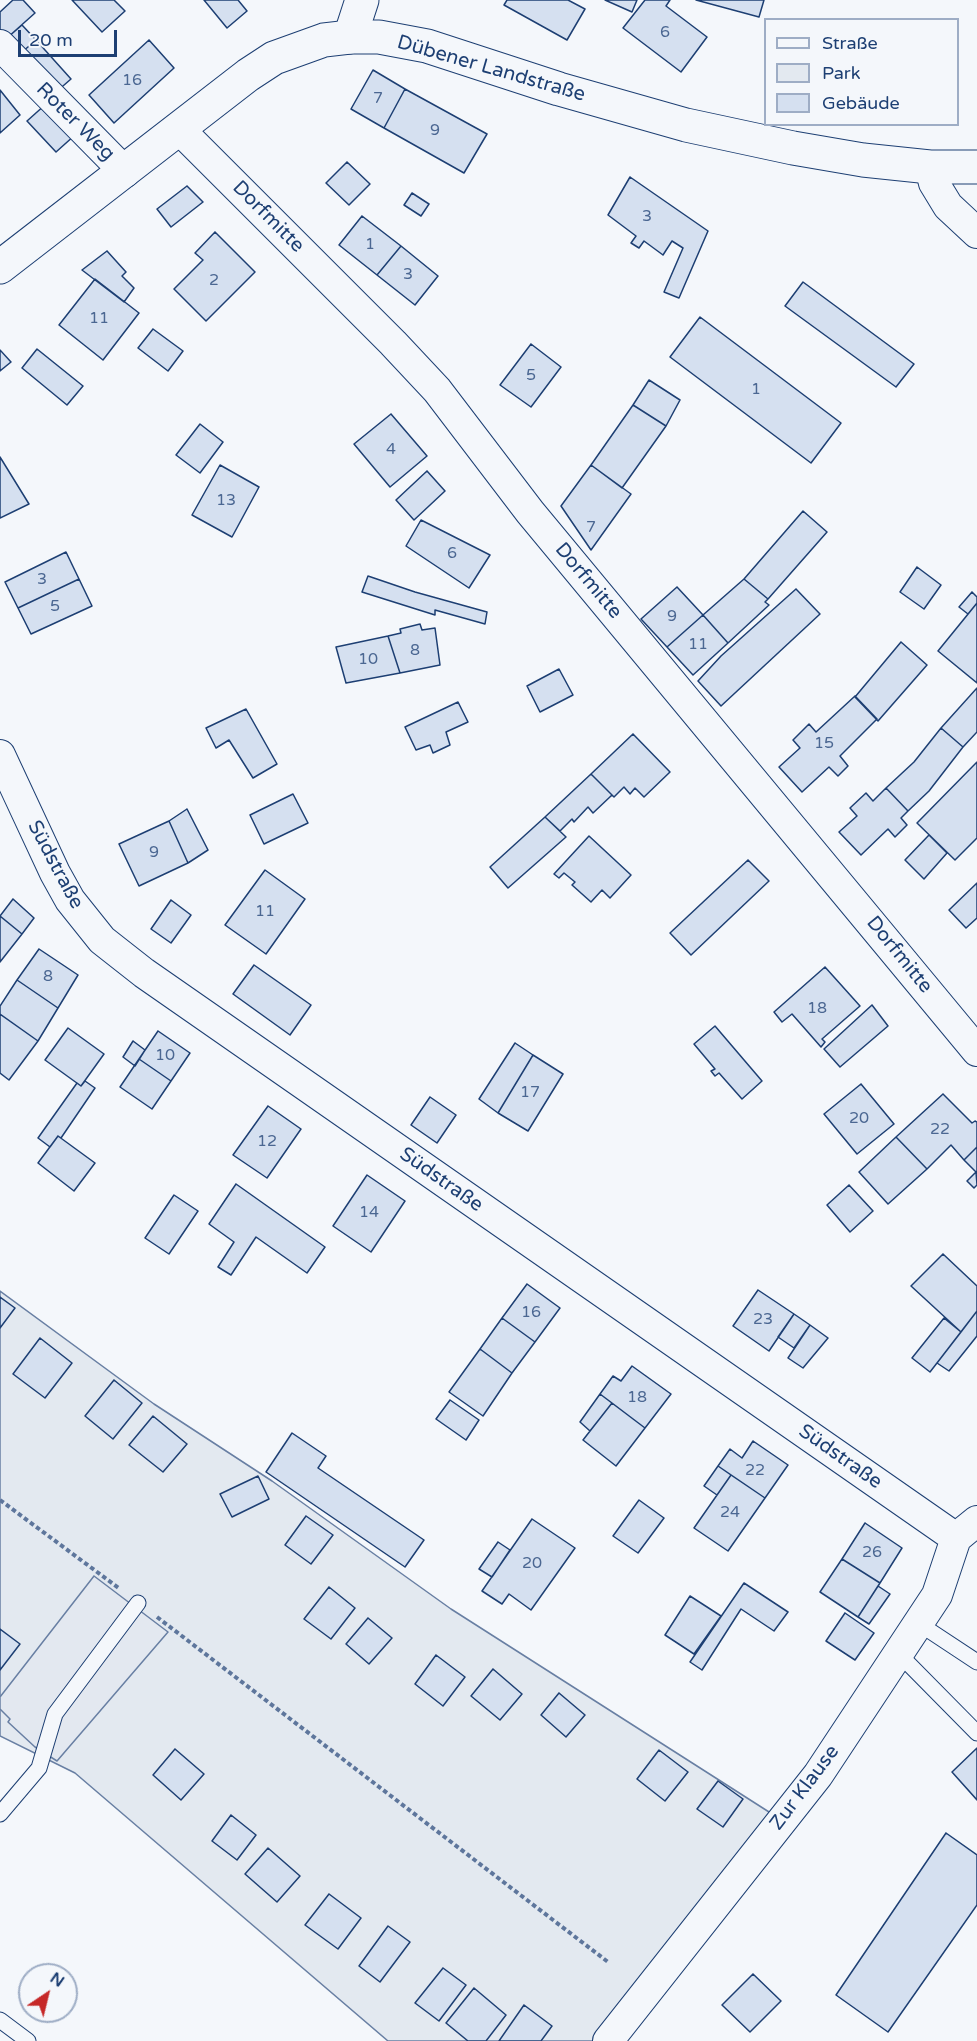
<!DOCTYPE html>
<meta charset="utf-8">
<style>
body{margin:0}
#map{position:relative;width:977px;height:2041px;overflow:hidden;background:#f4f7fb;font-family:"Varela Round",sans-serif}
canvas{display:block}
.legend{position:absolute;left:764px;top:18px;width:195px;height:108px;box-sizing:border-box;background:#f4f7fb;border:2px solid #9eadc5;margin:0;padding:8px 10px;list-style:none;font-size:18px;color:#1d3f73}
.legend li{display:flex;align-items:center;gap:12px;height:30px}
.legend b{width:30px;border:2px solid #9eadc5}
.north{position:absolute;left:18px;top:1963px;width:60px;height:60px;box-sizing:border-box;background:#f4f7fb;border:2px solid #9eadc5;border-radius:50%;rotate:35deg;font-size:16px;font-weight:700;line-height:24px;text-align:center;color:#1d3f73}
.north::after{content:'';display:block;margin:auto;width:21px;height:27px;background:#c62828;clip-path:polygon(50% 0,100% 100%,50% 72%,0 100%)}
.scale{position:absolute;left:18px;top:30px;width:99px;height:27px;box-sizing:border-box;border:3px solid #1d3f73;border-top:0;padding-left:8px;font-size:18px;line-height:21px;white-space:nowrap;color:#1d3f73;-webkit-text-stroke:4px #f4f7fb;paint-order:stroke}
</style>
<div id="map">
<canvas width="977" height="2041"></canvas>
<ul class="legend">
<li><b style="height:8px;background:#f4f7fb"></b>Straße</li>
<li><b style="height:16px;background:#e3e9f0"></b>Park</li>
<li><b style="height:16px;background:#d5e0f0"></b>Gebäude</li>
</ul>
<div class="north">N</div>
<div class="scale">20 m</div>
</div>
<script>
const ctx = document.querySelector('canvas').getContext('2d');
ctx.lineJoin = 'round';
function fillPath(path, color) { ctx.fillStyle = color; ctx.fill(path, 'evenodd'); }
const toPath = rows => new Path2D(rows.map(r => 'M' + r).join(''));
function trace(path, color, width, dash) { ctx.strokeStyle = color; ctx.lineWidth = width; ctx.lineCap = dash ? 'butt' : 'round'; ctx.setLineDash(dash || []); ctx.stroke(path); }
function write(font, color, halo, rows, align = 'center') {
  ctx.font = font + ' "Varela Round",sans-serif'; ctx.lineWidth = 4.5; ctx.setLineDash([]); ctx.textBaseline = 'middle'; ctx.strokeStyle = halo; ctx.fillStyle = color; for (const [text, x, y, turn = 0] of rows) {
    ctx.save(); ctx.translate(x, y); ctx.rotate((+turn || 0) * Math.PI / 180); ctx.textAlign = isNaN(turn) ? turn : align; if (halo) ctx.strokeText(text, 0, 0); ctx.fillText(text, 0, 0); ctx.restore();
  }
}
const green = toPath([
 [0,1291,154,1404,272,1481,451,1609,780,1819,620,2041,388,2041,75,1773,0,1736,0,1291]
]);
fillPath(green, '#e3e9f0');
trace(green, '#687fa3', 1.5);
const parking = toPath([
 [94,1576,168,1632,57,1761,35,1747,8,1722,10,1719,0,1709,0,1697,94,1576]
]);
fillPath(parking, '#e3e8f0');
trace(parking, '#687fa3', 1.5);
const building = toPath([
 [13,0,23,0,35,13,7,38,0,30,0,12,13,0],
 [72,0,114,0,125,11,102,32,72,0],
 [204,0,238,0,247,11,227,28,204,0],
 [507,0,568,0,585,9,567,40,504,5,507,0],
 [605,0,637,0,632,12,605,0],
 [645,0,670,0,666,6,707,37,681,72,623,28,645,0],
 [696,0,764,0,759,17,696,0],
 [22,25,36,40,21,53,7,38,22,25],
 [36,40,71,79,56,92,21,53,36,40],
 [149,40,174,68,114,123,89,95,149,40],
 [373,70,405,89,384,128,351,109,373,70],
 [405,89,487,134,464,173,384,128,405,89],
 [0,90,20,115,0,133,0,90],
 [46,104,75,135,56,152,27,121,46,104],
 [347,162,370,184,349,205,326,183,347,162],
 [630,177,708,231,679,298,664,292,683,248,672,241,663,255,644,241,639,248,631,243,636,236,608,215,630,177],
 [187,186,203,202,171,227,157,209,187,186],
 [412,193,429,204,421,216,404,205,412,193],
 [362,216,401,246,377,275,339,245,362,216],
 [215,232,255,272,206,321,174,289,203,260,195,253,215,232],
 [401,246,438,276,415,305,377,275,401,246],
 [107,251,126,272,122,276,134,288,124,302,82,270,107,251],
 [95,279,139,313,103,360,59,325,95,279],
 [803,282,914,364,896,387,785,306,803,282],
 [700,317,841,423,811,463,670,357,700,317],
 [153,329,183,351,168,371,138,348,153,329],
 [531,344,561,367,531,407,500,385,531,344],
 [37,349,83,386,67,405,22,368,37,349],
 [0,350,11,362,0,371,0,350],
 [649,380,680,400,666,426,633,405,649,380],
 [633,405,666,426,622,488,591,465,633,405],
 [391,414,427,456,390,487,354,444,391,414],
 [200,424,223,442,200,473,176,455,200,424],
 [0,457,29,504,0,518,0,457],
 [220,465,259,487,232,537,192,515,220,465],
 [591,465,631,494,591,550,561,506,591,465],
 [427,471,445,491,414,520,396,500,427,471],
 [803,511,827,532,768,599,744,579,803,511],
 [421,520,490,555,469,588,406,546,421,520],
 [66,552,79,579,18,608,5,582,66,552],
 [917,567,941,585,924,609,900,592,917,567],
 [368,576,415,592,487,612,485,624,435,610,435,615,362,592,368,576],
 [79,579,92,606,31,634,18,608,79,579],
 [744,579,768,599,765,602,769,605,728,643,703,615,744,579],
 [677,587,703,615,667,647,641,619,677,587],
 [796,589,820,614,721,706,698,681,721,656,796,589],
 [972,592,977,597,977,603,968,614,959,607,972,592],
 [977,603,977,683,938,651,977,603],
 [703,615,728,643,693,675,667,647,703,615],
 [420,624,422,630,435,628,440,665,400,673,388,636,401,633,400,629,420,624],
 [388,636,400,673,346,683,336,647,388,636],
 [901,642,927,665,878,721,855,697,901,642],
 [559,669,573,695,540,712,527,686,559,669],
 [977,688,977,732,963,747,941,728,977,688],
 [855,696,877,719,840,756,848,766,838,776,829,767,802,792,779,767,800,748,793,740,809,724,816,732,855,696],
 [458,702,468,722,446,732,450,745,433,753,430,745,416,750,405,727,458,702],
 [246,709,277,764,253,778,229,740,216,748,206,728,246,709],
 [941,728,963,747,929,791,908,811,886,788,914,762,941,728],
 [633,734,670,772,644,797,635,788,630,794,624,787,614,797,591,774,633,734],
 [977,762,977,838,955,860,917,823,977,762],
 [591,774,612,795,593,813,588,807,574,822,572,819,560,831,545,817,591,774],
 [886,788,908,811,901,818,907,825,895,837,888,829,861,855,839,832,857,816,850,808,866,793,873,801,886,788],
 [293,794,308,823,264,844,250,815,293,794],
 [187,809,208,850,188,863,169,821,187,809],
 [545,817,566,837,508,888,490,867,545,817],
 [169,821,188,863,139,886,119,844,169,821],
 [929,835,947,853,924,879,905,860,929,835],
 [589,836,631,875,610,898,602,890,591,902,572,885,575,882,564,873,559,878,554,874,589,836],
 [748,860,769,881,691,955,670,933,748,860],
 [265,870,305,899,266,954,225,925,265,870],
 [977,883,977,918,966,928,949,910,977,883],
 [13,899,34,918,22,934,0,916,13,899],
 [171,900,191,915,171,943,151,929,171,900],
 [0,916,22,934,0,962,0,916],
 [39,949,78,975,58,1008,17,980,39,949],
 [254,965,311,1005,290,1035,233,994,254,965],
 [825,967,860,1006,822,1039,825,1042,821,1047,792,1014,782,1022,774,1012,825,967],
 [17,980,58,1008,38,1041,0,1014,0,1006,17,980],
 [872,1005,888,1026,840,1067,824,1049,872,1005],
 [0,1014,38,1041,9,1080,0,1073,0,1014],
 [715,1026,762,1081,742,1099,719,1073,715,1076,711,1071,715,1069,694,1044,715,1026],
 [68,1028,104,1054,81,1086,45,1060,68,1028],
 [158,1031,190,1053,171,1081,139,1059,158,1031],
 [133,1041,145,1050,135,1066,123,1057,133,1041],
 [515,1043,533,1055,498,1113,479,1099,515,1043],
 [533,1055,563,1074,528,1131,498,1113,533,1055],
 [139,1059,171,1081,152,1109,120,1087,139,1059],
 [85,1081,95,1088,61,1138,58,1136,50,1147,38,1138,77,1083,81,1086,85,1081],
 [861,1084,894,1124,857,1154,824,1114,861,1084],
 [943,1094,972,1123,975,1121,977,1122,977,1147,964,1160,951,1145,927,1169,896,1137,943,1094],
 [430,1097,456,1115,437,1143,411,1125,430,1097],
 [268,1106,301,1129,267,1178,233,1155,268,1106],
 [58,1136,95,1163,74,1191,38,1163,58,1136],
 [896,1137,927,1169,888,1204,859,1172,896,1137],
 [977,1147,977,1173,964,1160,977,1147],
 [976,1172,977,1185,974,1188,967,1181,976,1172],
 [367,1175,405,1201,371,1252,333,1226,367,1175],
 [236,1184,325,1247,307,1273,256,1237,231,1275,218,1267,234,1242,209,1224,236,1184],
 [849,1185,873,1211,850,1232,827,1205,849,1185],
 [174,1195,198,1211,169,1254,145,1238,174,1195],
 [943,1254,977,1286,977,1311,961,1332,911,1286,943,1254],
 [527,1284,560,1308,535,1342,502,1318,527,1284],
 [758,1290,794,1314,769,1351,733,1326,758,1290],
 [0,1297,15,1308,0,1328,0,1297],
 [977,1311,977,1336,949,1371,937,1363,977,1311],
 [794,1314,810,1325,794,1348,778,1337,794,1314],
 [502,1318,535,1342,512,1373,480,1349,502,1318],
 [944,1318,961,1332,930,1372,912,1358,944,1318],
 [810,1325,828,1338,803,1368,788,1358,810,1325],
 [40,1338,72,1363,45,1398,13,1374,40,1338],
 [480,1349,512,1373,483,1416,449,1392,480,1349],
 [632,1366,671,1394,645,1428,600,1394,613,1376,621,1381,632,1366],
 [114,1380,142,1403,113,1439,85,1416,114,1380],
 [600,1394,612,1403,590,1431,580,1422,600,1394],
 [450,1400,479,1420,466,1440,436,1419,450,1400],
 [612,1403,645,1428,616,1466,583,1440,612,1403],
 [153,1416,187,1444,163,1472,129,1445,153,1416],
 [292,1433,326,1456,318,1468,424,1540,405,1567,266,1472,292,1433],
 [753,1441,788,1465,765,1498,718,1466,730,1449,742,1458,753,1441],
 [718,1466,731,1475,717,1495,704,1486,718,1466],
 [731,1475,765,1498,728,1551,694,1528,731,1475],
 [258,1476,269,1499,232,1517,220,1494,258,1476],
 [639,1500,664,1518,638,1553,613,1536,639,1500],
 [306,1516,333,1535,311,1564,285,1545,306,1516],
 [532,1519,575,1548,531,1610,509,1594,502,1604,482,1591,532,1519],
 [865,1523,902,1548,880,1583,842,1559,865,1523],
 [498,1542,510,1550,492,1577,479,1569,498,1542],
 [842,1559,880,1583,858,1617,820,1592,842,1559],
 [744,1583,788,1612,774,1631,741,1609,702,1670,690,1662,744,1583],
 [878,1586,890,1594,869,1624,858,1617,878,1586],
 [329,1587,355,1608,331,1639,304,1619,329,1587],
 [690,1596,721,1616,694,1654,665,1635,690,1596],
 [845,1613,874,1633,855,1660,826,1641,845,1613],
 [368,1618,392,1638,369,1664,346,1644,368,1618],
 [0,1629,20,1644,0,1670,0,1629],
 [436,1655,465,1677,443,1706,415,1684,436,1655],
 [493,1669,522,1694,500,1720,471,1696,493,1669],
 [559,1693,585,1715,566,1737,541,1715,559,1693],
 [977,1748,977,1800,952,1772,977,1748],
 [175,1749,204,1774,181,1800,153,1775,175,1749],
 [659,1750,688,1772,665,1801,637,1779,659,1750],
 [718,1781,743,1799,723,1827,697,1809,718,1781],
 [231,1815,256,1835,237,1860,212,1841,231,1815],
 [946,1833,977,1855,977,1905,888,2032,836,1995,946,1833],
 [268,1848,300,1876,277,1902,245,1874,268,1848],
 [329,1894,361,1918,338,1949,305,1925,329,1894],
 [388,1926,410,1942,380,1982,359,1966,388,1926],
 [443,1968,466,1985,439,2021,415,2003,443,1968],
 [753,1974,781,2001,750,2032,722,2005,753,1974],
 [474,1988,506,2015,486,2041,468,2041,446,2023,474,1988],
 [524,2005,552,2026,541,2041,499,2041,524,2005]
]);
fillPath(building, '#d5e0f0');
trace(building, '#1d3f73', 1.5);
const service = toPath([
 [918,1623,977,1662],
 [898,1653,977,1733],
 [0,1814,39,1768,55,1714,138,1603],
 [0,2020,28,2041]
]);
const minor = toPath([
 [0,45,125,172],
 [180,130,393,343,437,390,530,512,977,1051],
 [930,167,934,183,948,206,977,233],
 [0,755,55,873,70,900,102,940,144,973,956,1538],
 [608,2041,818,1775,937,1595,956,1538,977,1521]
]);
const tertiary = toPath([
 [350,37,362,0]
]);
const primary = toPath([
 [0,267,248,75,274,58,324,40,350,37,379,37,427,46,559,89,686,125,793,148,863,160,930,167,977,167]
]);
trace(service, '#1d3f73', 17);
trace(minor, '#1d3f73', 32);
trace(tertiary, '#1d3f73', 35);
trace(primary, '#1d3f73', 35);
trace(toPath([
 [0,1500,120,1589],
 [157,1617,608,1962]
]), '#5e769c', 4, [4.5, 3]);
trace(service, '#f4f7fb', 15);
trace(minor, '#f4f7fb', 30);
trace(tertiary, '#f4f7fb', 33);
trace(primary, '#f4f7fb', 33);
write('16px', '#4b6792', null, [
 ["6",665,33],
 ["16",132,81],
 ["7",378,99],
 ["9",435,131],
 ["3",647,217],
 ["1",370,245],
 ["3",408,275],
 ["2",214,281],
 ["11",99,319],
 ["5",531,376],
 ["1",756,390],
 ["4",391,450],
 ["13",226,501],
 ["7",591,528],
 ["6",452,554],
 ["3",42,580],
 ["5",55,607],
 ["9",672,617],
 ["11",698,645],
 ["8",415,651],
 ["10",368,660],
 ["15",824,744],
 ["9",154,853],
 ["11",265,912],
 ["8",48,977],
 ["18",817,1009],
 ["10",165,1056],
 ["17",530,1093],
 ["20",859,1119],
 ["22",940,1130],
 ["12",267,1142],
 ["14",369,1213],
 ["16",531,1313],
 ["23",763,1320],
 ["18",637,1398],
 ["22",755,1471],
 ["24",730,1513],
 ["26",872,1553],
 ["20",532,1564]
]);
write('20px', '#1d3f73', '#f4f7fb', [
 ["Dübener Landstraße",491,69,16],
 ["Roter Weg",75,122,45],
 ["Dorfmitte",268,217,45],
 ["Dorfmitte",588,581,50],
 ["Südstraße",55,865,62],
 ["Dorfmitte",899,955,51],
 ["Südstraße",441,1180,35],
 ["Südstraße",840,1457,35],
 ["Zur Klause",805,1788,-53]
]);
</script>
